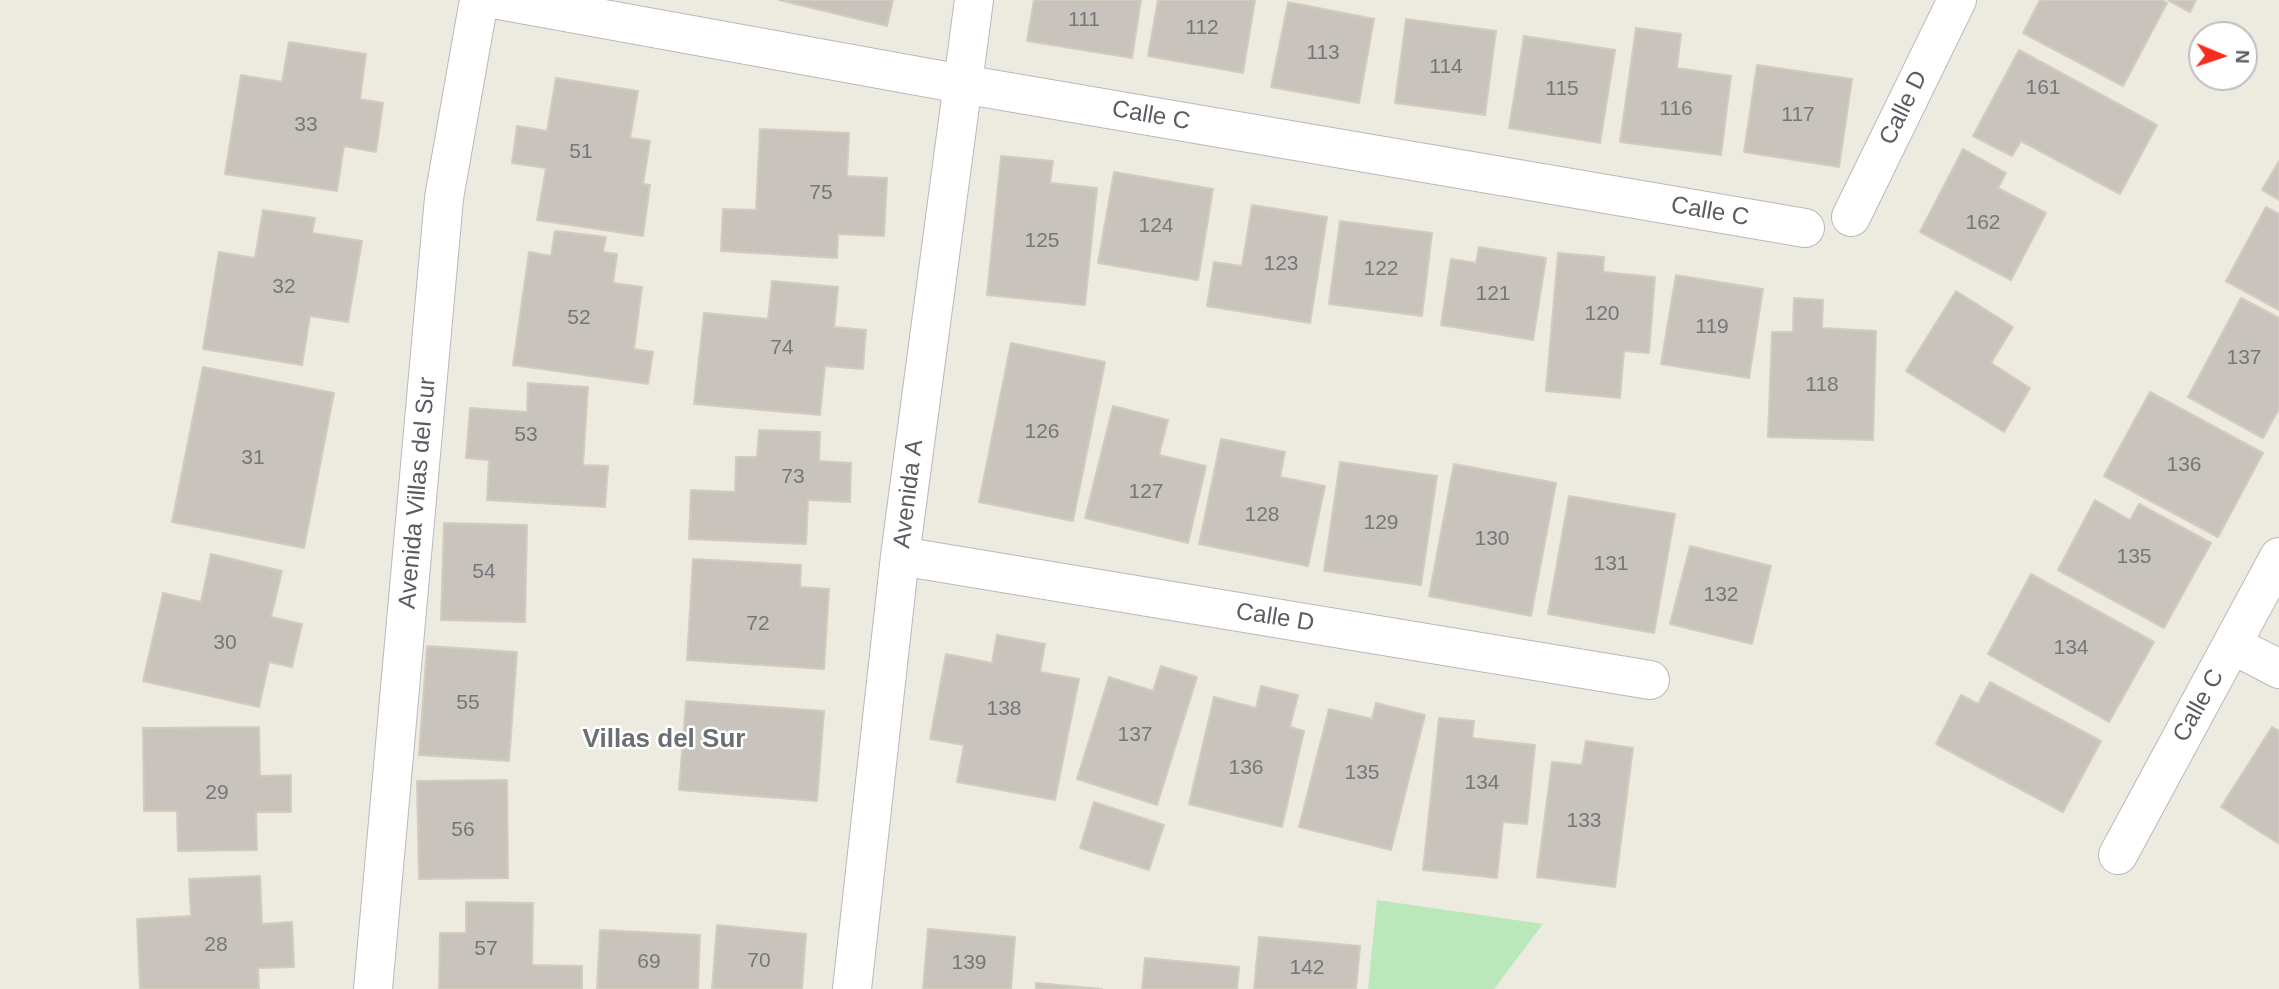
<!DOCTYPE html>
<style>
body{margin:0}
#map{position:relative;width:2279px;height:989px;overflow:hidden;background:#edeae0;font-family:Helvetica,sans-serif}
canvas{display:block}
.north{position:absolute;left:2188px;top:21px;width:70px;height:70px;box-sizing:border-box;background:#fff;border:2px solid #bdbec0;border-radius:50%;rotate:92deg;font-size:19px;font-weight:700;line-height:28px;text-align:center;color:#595d62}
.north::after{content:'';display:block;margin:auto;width:24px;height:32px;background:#f72b1c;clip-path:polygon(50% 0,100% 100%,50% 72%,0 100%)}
</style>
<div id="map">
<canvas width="2279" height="989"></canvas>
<div class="north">N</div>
</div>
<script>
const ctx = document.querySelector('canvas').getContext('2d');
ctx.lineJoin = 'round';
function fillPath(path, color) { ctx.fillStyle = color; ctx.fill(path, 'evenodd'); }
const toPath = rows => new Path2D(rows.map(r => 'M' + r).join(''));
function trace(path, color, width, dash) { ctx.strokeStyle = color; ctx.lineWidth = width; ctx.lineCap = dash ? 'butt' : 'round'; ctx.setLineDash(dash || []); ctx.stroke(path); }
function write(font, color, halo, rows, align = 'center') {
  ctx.font = font + ' Helvetica,sans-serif'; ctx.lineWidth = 5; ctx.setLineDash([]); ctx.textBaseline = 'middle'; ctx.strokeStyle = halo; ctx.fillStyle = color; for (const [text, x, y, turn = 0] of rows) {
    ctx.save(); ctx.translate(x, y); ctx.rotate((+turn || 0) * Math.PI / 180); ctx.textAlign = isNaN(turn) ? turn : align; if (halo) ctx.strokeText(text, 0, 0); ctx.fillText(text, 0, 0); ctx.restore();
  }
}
fillPath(toPath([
 [1377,900,1543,924,1494,989,1368,989]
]), '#bae8ba');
const building = toPath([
 [779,0,893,0,887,26,779,0],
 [1034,0,1141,0,1132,58,1027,41,1034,0],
 [1158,0,1255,0,1243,73,1148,56,1158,0],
 [2040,0,2162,0,2167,3,2123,86,2023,33,2040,0],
 [2168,0,2196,0,2190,12,2168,0],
 [1288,2,1374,19,1359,103,1271,87,1288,2],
 [1406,19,1496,31,1485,115,1395,103,1406,19],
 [1636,28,1681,34,1677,68,1731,76,1721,155,1620,142,1636,28],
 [1524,36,1615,50,1600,143,1509,128,1524,36],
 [289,42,366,54,360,99,383,103,376,152,344,146,337,191,225,174,241,75,282,82,289,42],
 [2019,50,2157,125,2120,194,2021,141,2012,156,1973,136,2019,50],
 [1757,65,1852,79,1839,167,1744,152,1757,65],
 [556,78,638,91,630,138,650,141,643,184,650,185,643,236,537,220,546,168,512,163,517,126,547,131,556,78],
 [760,129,849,133,847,176,887,178,884,236,838,234,837,258,721,251,723,209,756,210,760,129],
 [1963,149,2006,173,1998,188,2046,213,2011,280,1920,232,1963,149],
 [1001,156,1053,161,1050,183,1097,188,1085,305,987,295,1001,156],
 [2279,161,2279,200,2262,190,2279,161],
 [1114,172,1213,189,1198,280,1098,263,1114,172],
 [1252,205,1327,217,1310,323,1207,306,1214,262,1242,266,1252,205],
 [2266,207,2279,214,2279,310,2226,281,2266,207],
 [263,210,315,218,312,233,362,241,348,322,310,316,302,365,203,349,219,252,255,258,263,210],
 [1340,221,1432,233,1422,316,1329,304,1340,221],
 [555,231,606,237,603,252,617,254,613,283,642,287,634,349,653,352,648,384,513,365,529,252,551,256,555,231],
 [1479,247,1546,258,1533,340,1441,325,1451,259,1476,263,1479,247],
 [1558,253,1604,257,1603,272,1655,277,1649,353,1624,351,1620,398,1546,391,1558,253],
 [1676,275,1763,289,1749,378,1661,364,1676,275],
 [772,281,838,287,834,327,866,330,863,369,825,366,820,415,694,404,704,313,768,319,772,281],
 [1956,291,2013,327,1991,363,2030,388,2004,432,1906,371,1956,291],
 [1794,298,1823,300,1822,328,1876,331,1873,440,1768,437,1772,332,1793,332,1794,298],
 [2241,298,2279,318,2279,409,2263,438,2188,397,2241,298],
 [1011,343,1105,362,1073,521,979,502,1011,343],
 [203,367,334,393,304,548,172,522,203,367],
 [528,383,588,387,583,465,608,466,605,507,487,500,489,460,466,458,470,408,527,412,528,383],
 [2150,392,2263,453,2218,537,2104,476,2150,392],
 [1113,406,1168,420,1159,455,1206,466,1188,543,1085,518,1113,406],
 [759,430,820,432,819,461,851,463,850,502,808,500,806,544,689,539,691,490,735,492,736,457,757,457,759,430],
 [1221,439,1285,452,1280,477,1325,486,1308,566,1199,544,1221,439],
 [1340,462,1437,476,1421,585,1324,571,1340,462],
 [1454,464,1556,483,1531,616,1429,596,1454,464],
 [1569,496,1675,514,1654,633,1548,614,1569,496],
 [2095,500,2130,520,2139,504,2211,543,2164,628,2058,570,2095,500],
 [444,523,527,525,525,622,441,620,444,523],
 [1690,546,1771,566,1752,644,1670,624,1690,546],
 [211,554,282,571,271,617,302,624,292,667,269,662,259,707,143,681,163,593,201,602,211,554],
 [693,559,801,565,800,587,829,589,824,669,687,660,693,559],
 [2031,574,2154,642,2109,722,1988,654,2031,574],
 [997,635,1045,644,1040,672,1079,679,1055,800,957,782,964,745,930,739,946,654,992,663,997,635],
 [427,646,517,652,509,761,419,755,427,646],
 [1161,666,1197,677,1157,805,1077,779,1109,677,1153,691,1161,666],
 [1990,682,2101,741,2063,812,1936,744,1961,695,1978,704,1990,682],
 [1261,686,1298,695,1290,727,1304,731,1282,827,1189,804,1214,697,1256,708,1261,686],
 [686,701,824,711,817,801,679,790,686,701],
 [1376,703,1425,715,1391,850,1299,827,1329,709,1372,719,1376,703],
 [1439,718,1474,721,1472,738,1535,745,1527,824,1503,822,1497,878,1423,870,1439,718],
 [259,727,260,776,291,775,291,812,256,812,257,850,178,851,177,811,144,811,143,728,259,727],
 [2272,727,2279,731,2279,844,2221,807,2272,727],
 [1586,741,1633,748,1615,887,1537,877,1552,762,1582,765,1586,741],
 [507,780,508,878,419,879,417,781,507,780],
 [1094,802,1164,825,1149,870,1080,848,1094,802],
 [260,876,262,924,292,922,294,967,258,968,259,989,140,989,137,919,191,916,189,879,260,876],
 [466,902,533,903,532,965,582,966,582,989,439,989,440,933,466,933,466,902],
 [717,925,806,934,802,989,712,989,717,925],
 [928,929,1015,937,1011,989,923,989,928,929],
 [600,930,700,935,698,989,597,989,600,930],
 [1259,937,1360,946,1356,989,1254,989,1259,937],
 [1145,958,1239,967,1237,989,1142,989,1145,958],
 [1036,983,1102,989,1036,989,1036,983]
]);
fillPath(building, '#c8c4bd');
trace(building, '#d2ccbe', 2);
const minor = toPath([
 [499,0,962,84,1805,228],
 [1851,217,1957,0],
 [900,556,1650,680],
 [2233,645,2279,669],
 [2118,855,2279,557],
 [373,989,444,198,479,0],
 [852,989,900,556,974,0]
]);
trace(minor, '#b6b9be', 40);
trace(minor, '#fff', 38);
write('21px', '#757779', null, [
 ["111",1084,20],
 ["112",1202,28],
 ["113",1323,53],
 ["114",1446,67],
 ["161",2043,88],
 ["115",1562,89],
 ["116",1676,109],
 ["117",1798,115],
 ["33",306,125],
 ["51",581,152],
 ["75",821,193],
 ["162",1983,223],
 ["124",1156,226],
 ["125",1042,241],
 ["123",1281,264],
 ["122",1381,269],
 ["32",284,287],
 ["121",1493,294],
 ["120",1602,314],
 ["52",579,318],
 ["119",1712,327],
 ["74",782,348],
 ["137",2244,358],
 ["118",1822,385],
 ["126",1042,432],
 ["53",526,435],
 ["31",253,458],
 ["136",2184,465],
 ["73",793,477],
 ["127",1146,492],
 ["128",1262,515],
 ["129",1381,523],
 ["130",1492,539],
 ["135",2134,557],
 ["131",1611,564],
 ["54",484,572],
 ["132",1721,595],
 ["72",758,624],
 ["30",225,643],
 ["134",2071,648],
 ["55",468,703],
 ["138",1004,709],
 ["137",1135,735],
 ["136",1246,768],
 ["135",1362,773],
 ["134",1482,783],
 ["29",217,793],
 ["133",1584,821],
 ["56",463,830],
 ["28",216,945],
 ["57",486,949],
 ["70",759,961],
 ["69",649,962],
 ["139",969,963],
 ["142",1307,968]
]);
write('24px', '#595d62', '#fff', [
 ["Calle D",1904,108,-64],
 ["Calle C",1151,116,10],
 ["Calle C",1710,212,10],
 ["Avenida Villas del Sur",418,493,-85],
 ["Avenida A",909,494,-83],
 ["Calle D",1275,618,9],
 ["Calle C",2199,706,-61]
]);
write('bold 26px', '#6a6f75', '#fff', [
 ["Villas del Sur",664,740]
]);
</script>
